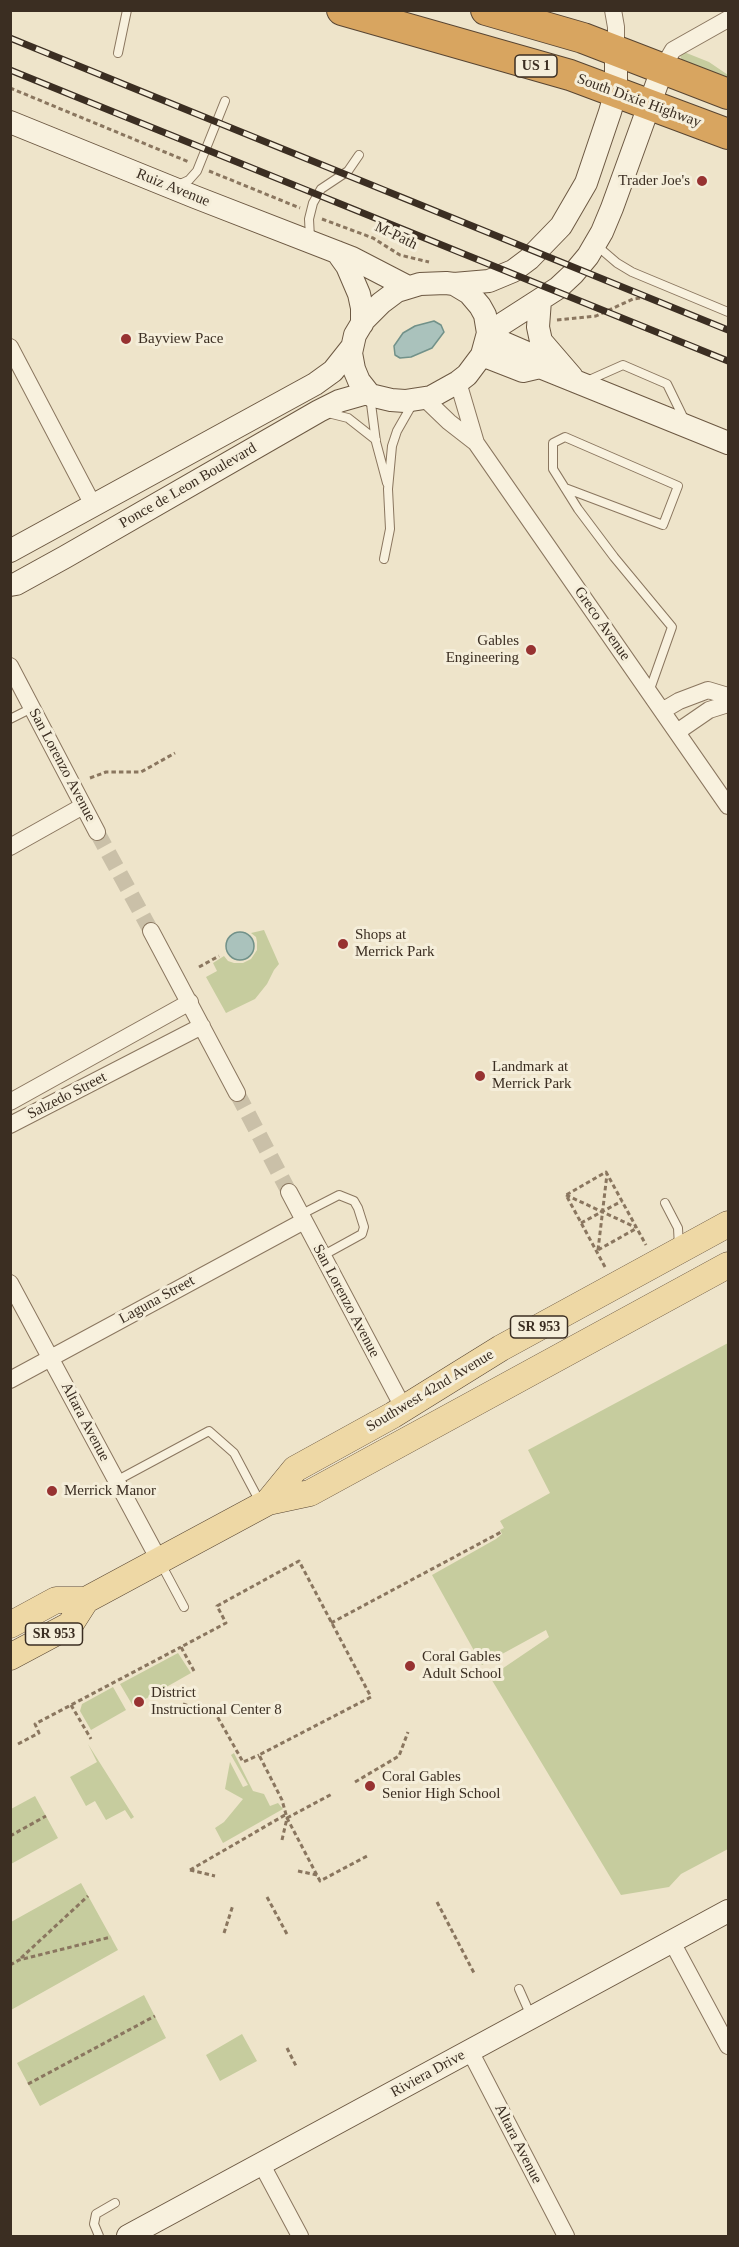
<!DOCTYPE html>
<style>
body{margin:0}
#map{position:relative;width:739px;height:2247px;overflow:hidden;background:#eee4ca;font-family:Georgia,serif}
canvas{display:block}
.frame{position:absolute;inset:0;border:12px solid #3b2e22;pointer-events:none}
</style>
<div id="map">
<canvas width="739" height="2247"></canvas>
<div class="frame"></div>
</div>
<script>
const ctx = document.querySelector('canvas').getContext('2d');
ctx.lineJoin = 'round';
function fillPath(path, color) { ctx.fillStyle = color; ctx.fill(path, 'evenodd'); }
const toPath = rows => new Path2D(rows.map(r => 'M' + r).join(''));
function trace(path, color, width, dash) { ctx.strokeStyle = color; ctx.lineWidth = width; ctx.lineCap = dash ? 'butt' : 'round'; ctx.setLineDash(dash || []); ctx.stroke(path); }
function write(font, color, halo, rows, align = 'center') {
  ctx.font = font + ' Georgia,serif'; ctx.lineWidth = 6; ctx.setLineDash([]); ctx.textBaseline = 'middle'; ctx.strokeStyle = halo; ctx.fillStyle = color; for (const [text, x, y, turn = 0] of rows) {
    ctx.save(); ctx.translate(x, y); ctx.rotate((+turn || 0) * Math.PI / 180); ctx.textAlign = isNaN(turn) ? turn : align; if (halo) ctx.strokeText(text, 0, 0); ctx.fillText(text, 0, 0); ctx.restore();
  }
}
fillPath(toPath([
 [684,52,709,62,728,75,728,80,683,62,680,56],
 [264,930,279,964,274,970,267,984,255,999,226,1013,206,977,217,971,213,963,224,956,228,961,234,963,243,963,251,959,257,950,257,942,256,937,251,933],
 [728,1343,728,1849,681,1874,669,1887,621,1895,490,1677,549,1637,546,1630,482,1665,432,1575,496,1539,502,1534,500,1530,504,1528,500,1521,550,1493,528,1450],
 [178,1653,191,1673,133,1706,120,1684],
 [113,1687,126,1710,91,1730,80,1711,82,1704],
 [88,1744,134,1817,131,1819,125,1810,106,1820,95,1801,86,1806,70,1777,97,1762],
 [234,1753,253,1791,264,1794,270,1806,278,1803,283,1809,223,1843,215,1828,224,1822,243,1799,225,1789,230,1762,243,1787,248,1785,231,1755],
 [35,1796,58,1838,11,1864,11,1809],
 [81,1883,118,1950,11,2010,11,1922],
 [144,1995,166,2038,40,2106,17,2063],
 [242,2034,257,2061,220,2081,206,2055]
]), '#c6cc9e');
const water = toPath([
 [434,321,441,325,444,332,432,348,411,357,400,358,395,355,394,346,403,333,415,326,434,321],
 '226 946a14 14 0 1 1 28 0a14 14 0 1 1-28 0Z'
]);
fillPath(water, '#aac2bc');
trace(water, '#719189', 1.5);
trace(toPath([
 [97,832,151,931],
 [237,1093,289,1192]
]), '#cac0a8', 16, [16, 8]);
const lane = toPath([
 [118,53,127,10],
 [176,186,189,180,197,171,225,101],
 [310,238,309,219,313,203,321,189,348,171,359,155],
 [596,245,617,263,632,272,728,312],
 [587,381,623,365,667,384,685,421],
 [370,396,376,442,387,483],
 [328,413,348,418,376,440],
 [565,488,663,525,678,486,565,437,553,443,553,469,578,509,614,557,672,627,649,692],
 [384,559,390,529,388,489,392,446,397,431,413,403],
 [10,719,32,708],
 [665,1203,678,1228,679,1247],
 [300,1215,339,1195,354,1201,358,1208,364,1227,362,1234,322,1256],
 [116,1481,209,1431,234,1453,260,1502],
 [160,1562,184,1607],
 [519,1989,531,2016],
 [99,2236,94,2224,96,2214,115,2203]
]);
const street = toPath([
 [613,10,616,27,616,51],
 [663,67,673,50,728,19],
 [10,347,93,505],
 [458,382,476,443],
 [424,398,449,422,476,443,728,806],
 [10,666,97,832],
 [662,711,679,701,708,690,728,696],
 [677,732,709,710,728,704],
 [10,847,83,806],
 [151,931,237,1093],
 [10,1102,190,1002],
 [10,1125,202,1026],
 [289,1192,404,1409],
 [10,1283,159,1560],
 [10,1380,304,1221],
 [672,1942,728,2046],
 [470,2051,566,2236],
 [262,2165,300,2236]
]);
const secondary = toPath([
 [10,122,195,197,352,258,408,287],
 [337,252,347,266,359,294,362,308,362,324],
 [446,283,454,284,469,293,480,306,485,315,488,333,482,355,467,375,458,382,431,397,405,401,391,400,370,395,359,381,354,369,351,353,355,335,364,320,381,303,397,291,420,284,446,283],
 [454,284,489,281,513,271,529,259,561,226,586,183,610,112,616,91,616,51],
 [540,300,538,327,541,341,572,377],
 [488,333,558,288,573,274,588,256,602,232,612,208,663,67],
 [488,336,525,352,540,367,728,443],
 [482,355,523,371,540,367],
 [10,551,315,384,333,371,352,347],
 [10,585,16,584,65,557,319,411,339,401,367,393],
 [128,2236,728,1911]
]);
const primary = toPath([
 [268,1502,295,1469,393,1415,501,1348,728,1224],
 [10,1625,56,1600,86,1600,268,1502,310,1493,728,1265],
 [10,1657,70,1625,86,1600]
]);
const highway = toPath([
 [342,10,570,75,728,134],
 [486,10,583,38,728,94]
]);
trace(lane, '#8a765f', 10);
trace(street, '#8a765f', 18);
trace(secondary, '#6c5842', 24);
trace(primary, '#584532', 27);
trace(highway, '#584532', 32);
trace(toPath([
 [10,88,189,162],
 [209,171,300,208],
 [322,219,373,238,400,255,429,262],
 [557,320,596,316,633,299,649,297,728,330],
 [90,778,106,772,141,772,175,753],
 [199,967,219,956],
 [566,1195,635,1227],
 [581,1223,622,1201],
 [598,1250,607,1174],
 [598,1250,637,1228],
 [605,1267,566,1195,606,1172,646,1245],
 [331,1623,503,1531],
 [194,1671,181,1647,226,1623,217,1606,299,1561,371,1697,259,1755,282,1800,287,1818,320,1881,369,1855],
 [183,1704,217,1716,243,1762,259,1755],
 [71,1705,91,1739],
 [18,1744,39,1733,35,1724,181,1647],
 [355,1782,399,1756,408,1732],
 [10,1836,46,1816],
 [282,1840,287,1818,332,1794],
 [190,1870,285,1815],
 [190,1870,215,1876],
 [298,1871,317,1875],
 [267,1897,288,1936],
 [437,1902,474,1973],
 [224,1933,233,1905],
 [21,1958,88,1896],
 [10,1965,19,1960,111,1937],
 [287,2048,297,2068],
 [28,2084,155,2016]
]), '#8a765f', 3, [4.5, 3]);
trace(lane, '#f8f1de', 8);
trace(street, '#f8f1de', 16);
trace(secondary, '#f8f1de', 22);
trace(primary, '#eed8a5', 26);
trace(highway, '#d8a560', 30);
const rail = toPath([
 [10,38,728,330],
 [10,70,728,361]
]);
trace(rail, '#3b2e22', 7);
trace(rail, '#f5eeda', 4.5, [14]);
for (const [x, y, r, color] of [
 [702,181,6,"#973231"],
 [126,339,6,"#973231"],
 [531,650,6,"#973231"],
 [343,944,6,"#973231"],
 [480,1076,6,"#973231"],
 [52,1491,6,"#973231"],
 [410,1666,6,"#973231"],
 [139,1702,6,"#973231"],
 [370,1786,6,"#973231"]
]) { const dot = new Path2D(); dot.arc(x, y, r, 0, 2 * Math.PI); ctx.fillStyle = color; ctx.fill(dot); trace(dot, '#f5eeda', 2); }
for (const [x, y, w] of [
 [536,66,42],
 [539,1327,57],
 [54,1634,57]
]) { const box = new Path2D(); box.roundRect(x - w / 2, y - 11, w, 22, 4.5); ctx.fillStyle = '#f5eeda'; ctx.fill(box); trace(box, '#3b2e22', 1.5); }
write('bold 14px', '#3b2e22', null, [
 ["US 1",536,66],
 ["SR 953",539,1327],
 ["SR 953",54,1634]
]);
write('15px', '#3b2e22', '#f5eeda', [
 ["South Dixie Highway",639,101,20],
 ["Ruiz Avenue",173,188,22],
 ["M-Path",396,236,26],
 ["Ponce de Leon Boulevard",188,486,-30],
 ["Greco Avenue",602,624,55],
 ["San Lorenzo Avenue",62,765,62],
 ["Salzedo Street",67,1096,-27],
 ["Laguna Street",157,1300,-29],
 ["San Lorenzo Avenue",346,1301,62],
 ["Southwest 42nd Avenue",430,1391,-31],
 ["Altara Avenue",85,1422,62],
 ["Riviera Drive",428,2074,-29],
 ["Altara Avenue",518,2144,63]
]);
write('15px', '#3b2e22', '#f5eeda', [
 ["Trader Joe's",690,181,"right"],
 ["Bayview Pace",138,339],
 ["Gables",519,641,"right"],
 ["Engineering",519,658,"right"],
 ["Shops at",355,935],
 ["Merrick Park",355,952],
 ["Landmark at",492,1067],
 ["Merrick Park",492,1084],
 ["Merrick Manor",64,1491],
 ["Coral Gables",422,1657],
 ["Adult School",422,1674],
 ["District",151,1693],
 ["Instructional Center 8",151,1710],
 ["Coral Gables",382,1777],
 ["Senior High School",382,1794]
], 'left');
</script>
